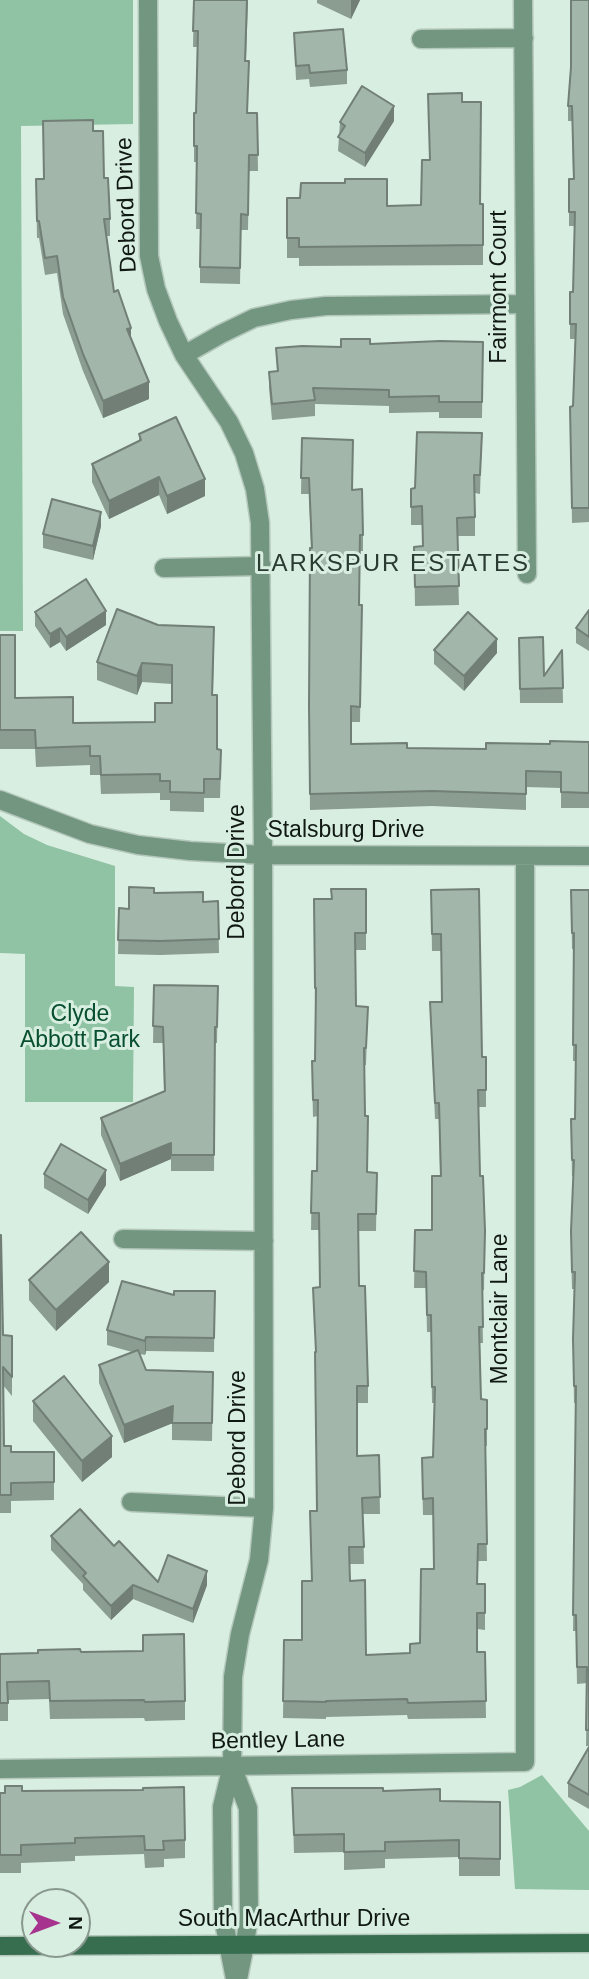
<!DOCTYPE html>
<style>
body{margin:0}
#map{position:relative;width:589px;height:1979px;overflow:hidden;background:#d8eee0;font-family:Helvetica,sans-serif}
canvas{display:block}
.north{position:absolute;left:21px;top:1888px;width:70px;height:70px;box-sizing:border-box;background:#d8eee0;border:2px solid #88988e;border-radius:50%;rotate:90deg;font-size:19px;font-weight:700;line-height:28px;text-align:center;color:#101813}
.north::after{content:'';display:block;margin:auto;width:24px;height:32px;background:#a6338e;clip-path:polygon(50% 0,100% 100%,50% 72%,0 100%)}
</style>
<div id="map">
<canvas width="589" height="1979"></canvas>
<div class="north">N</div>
</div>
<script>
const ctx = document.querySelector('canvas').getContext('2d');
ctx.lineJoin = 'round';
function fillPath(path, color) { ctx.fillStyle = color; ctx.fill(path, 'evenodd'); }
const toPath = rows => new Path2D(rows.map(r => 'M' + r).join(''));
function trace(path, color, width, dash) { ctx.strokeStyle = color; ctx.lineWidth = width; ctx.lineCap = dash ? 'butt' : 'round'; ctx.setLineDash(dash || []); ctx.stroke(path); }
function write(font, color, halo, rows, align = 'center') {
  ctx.font = font + ' Helvetica,sans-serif'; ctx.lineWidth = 6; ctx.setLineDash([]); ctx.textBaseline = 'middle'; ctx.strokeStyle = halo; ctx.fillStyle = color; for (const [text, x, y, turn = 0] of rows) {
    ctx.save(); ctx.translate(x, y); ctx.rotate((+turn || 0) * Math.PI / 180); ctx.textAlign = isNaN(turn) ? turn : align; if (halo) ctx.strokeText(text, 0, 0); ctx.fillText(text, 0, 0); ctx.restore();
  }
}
fillPath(toPath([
 [0,0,133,0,133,124,21,126,23,631,0,631],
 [0,816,24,834,47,845,115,866,115,986,134,987,133,1102,25,1102,25,954,0,953],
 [542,1775,589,1831,589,1890,515,1889,508,1790,520,1787]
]), '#8fc3a3');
const street = toPath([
 [148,0,149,256,156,289,168,321,184,355,229,422,244,453,255,489,260,523,263,855,264,1508,259,1560,240,1634,233,1677,232,1766,222,1807,223,1917,235,1979],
 [523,0,527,574],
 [421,39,524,38],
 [184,355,221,334,254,318,291,310,326,306,525,304],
 [164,568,262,566],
 [0,800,90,834,138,845,190,851,263,855,589,856],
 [123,1239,264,1241],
 [131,1502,264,1508],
 [232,1766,248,1808,249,1916,245,1944,238,1979],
 [0,1769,525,1762,525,857]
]);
const secondary = toPath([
 [0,1946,589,1943]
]);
trace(street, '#b4c7bb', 21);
trace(secondary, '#b4c7bb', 21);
trace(street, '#729680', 18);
trace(secondary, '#376e4f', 18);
fillPath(toPath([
 [194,0,248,0,246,61,248,113,257,113,258,171,249,171,248,230,241,230,240,284,200,283,200,229,196,229,197,162,194,162,194,113,196,113,198,47,193,47],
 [317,0,360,0,351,19,317,3],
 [589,0,589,522,572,523,570,407,573,406,575,339,570,339,570,292,573,292,575,226,569,226,569,179,573,179,572,121,568,121,568,106,571,67],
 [294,33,347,70,347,84,310,87,309,79,296,80],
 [462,102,480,204,483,204,483,265,299,266,299,258,287,258,287,198,387,206,421,205,429,160],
 [394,121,365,167,338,151,340,122],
 [93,131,104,178,110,219,110,236,106,236,114,292,131,339,149,399,103,418,83,371,63,314,57,273,45,275,39,238,37,238,36,179,43,179],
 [483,342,482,418,439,418,439,412,389,413,389,406,315,404,315,416,272,420,269,388,269,372,277,371,276,348,341,347,370,344],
 [482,433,480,494,475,493,475,536,457,536,459,605,415,606,414,547,422,547,422,525,411,525,411,489,415,488],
 [139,434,205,496,167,514,159,495,109,519,92,482,92,464,139,441],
 [302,438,352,490,363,535,363,551,360,551,359,605,362,605,360,722,351,722,351,744,407,748,486,749,589,742,589,808,561,808,561,788,526,787,526,810,432,806,310,810,309,706,311,548,309,494,301,494],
 [101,526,93,560,43,548,43,534],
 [589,610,589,651,576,643,576,628],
 [35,612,106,625,66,651,60,642,50,648,35,626],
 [0,635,15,698,73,723,155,722,172,703,172,684,142,682,137,695,97,680,97,662,214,646,213,695,217,749,221,768,220,798,204,798,204,812,170,811,170,800,160,800,160,793,101,794,100,775,90,775,90,765,36,767,35,749,0,749],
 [519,638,544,676,562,650,563,703,520,703],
 [434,650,497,653,464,691,434,664],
 [366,889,366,950,355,950,356,1006,368,1007,366,1065,364,1065,367,1172,377,1173,376,1231,358,1231,359,1286,368,1386,368,1403,357,1403,357,1456,379,1455,380,1514,363,1514,364,1564,350,1564,350,1581,366,1655,410,1653,420,1643,434,1569,433,1515,423,1515,422,1474,433,1457,434,1403,432,1403,431,1332,427,1332,426,1288,414,1288,415,1230,432,1230,440,1176,439,1119,435,1119,430,1002,442,1002,441,951,432,951,431,890,482,1057,486,1090,486,1107,478,1107,480,1176,485,1231,484,1290,482,1290,483,1343,480,1343,481,1399,487,1400,487,1446,485,1446,487,1561,478,1561,477,1584,485,1584,485,1630,477,1629,477,1652,485,1652,486,1718,408,1719,407,1715,326,1717,326,1719,283,1718,284,1640,302,1640,312,1581,317,1511,316,1352,313,1288,320,1287,319,1230,311,1230,312,1171,317,1171,318,1116,313,1117,312,1077,315,1061,316,1005,315,1005,314,899,331,899],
 [571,890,589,890,589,1746,586,1746,587,1683,577,1684,576,1631,573,1631,576,1403,574,1403,573,1339,574,1289,572,1289,571,1247,574,1176,572,1176,571,1119,575,1119,576,1061,573,1061,574,949,572,949],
 [154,893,203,902,218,901,219,953,160,955,118,954,119,908,129,909],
 [154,985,218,986,217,1043,215,1043,214,1171,171,1171,171,1159,120,1181,101,1135,101,1118,164,1092,163,1043,153,1043],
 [44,1174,106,1185,88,1214,44,1188],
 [0,1235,3,1335,12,1336,12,1396,3,1385,4,1446,11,1452,54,1452,54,1500,11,1501,11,1513,0,1513],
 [29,1280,109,1282,56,1331,29,1300],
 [215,1291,214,1352,146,1351,145,1355,140,1354,146,1370,213,1372,212,1441,172,1440,172,1423,124,1443,99,1383,99,1365,132,1352,107,1345,107,1330,174,1295],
 [33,1401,112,1457,82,1482,33,1421],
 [51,1536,114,1546,158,1582,207,1585,193,1623,133,1599,111,1620,83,1590,83,1584,51,1550],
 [81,1652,185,1701,185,1720,145,1721,144,1718,50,1719,49,1699,8,1700,8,1721,0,1721,0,1654],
 [589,1747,589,1809,568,1797,568,1783],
 [292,1788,383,1791,440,1801,500,1802,500,1876,459,1876,459,1857,385,1859,385,1868,344,1870,344,1852,294,1853],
 [22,1791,185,1840,185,1858,164,1859,164,1867,145,1868,144,1854,75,1856,75,1861,21,1863,21,1873,0,1873,0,1793]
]), '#8b9d91');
fillPath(toPath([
 [351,0,360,0,351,19],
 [394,106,394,121,365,167,365,153],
 [131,328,131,345,127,329],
 [149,382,149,399,103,418,103,401],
 [159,477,159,495,109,519,109,501],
 [205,479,205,496,167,514,167,496],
 [101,512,101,526,93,560,93,546],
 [106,611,106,625,66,651,66,637],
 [60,628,60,642,50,648,50,634],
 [497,639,497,653,464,691,464,676],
 [142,663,142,682,137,695,137,676],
 [171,1143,171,1159,120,1181,120,1164],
 [106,1170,106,1185,88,1214,88,1200],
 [109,1262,109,1282,56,1331,56,1310],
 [146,1337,146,1351,145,1355,145,1341],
 [173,1406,173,1423,124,1443,124,1425],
 [112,1436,112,1457,82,1482,82,1461],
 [207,1571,207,1585,193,1623,193,1609],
 [133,1585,133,1599,111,1620,111,1606]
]), '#717f76');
const building = toPath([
 [194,0,247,0,245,61,249,61,247,113,257,113,258,155,249,155,248,215,241,214,240,268,200,267,201,214,196,213,197,146,194,146,194,113,196,113,198,31,193,31,194,0],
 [571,0,589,0,589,508,572,508,570,407,573,406,576,324,570,324,570,292,573,292,575,212,569,212,569,179,574,179,572,106,568,106,571,67,571,0],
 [343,29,347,70,310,73,309,65,296,66,294,33,343,29],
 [362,86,394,106,365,153,338,137,345,126,340,122,362,86],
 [462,93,462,102,481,102,480,204,483,204,483,245,299,247,299,238,287,238,287,198,300,198,301,183,345,183,345,179,387,179,387,206,421,205,422,160,430,160,428,94,462,93],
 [93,120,93,131,103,131,104,178,108,178,110,219,104,219,114,292,118,290,131,328,127,329,149,382,103,401,83,354,63,297,57,256,45,258,39,221,37,221,36,179,44,179,43,121,93,120],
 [341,339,370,339,370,344,440,341,483,342,482,402,439,402,439,396,389,397,389,390,313,388,315,400,272,404,269,372,278,371,276,348,302,346,341,347,341,339],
 [176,417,205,479,167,496,159,477,109,501,92,464,141,440,139,434,176,417],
 [417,432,482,433,480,475,474,475,475,517,457,518,459,586,415,587,414,547,423,546,422,506,411,507,411,489,415,488,417,432],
 [302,438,353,440,352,490,362,489,363,535,360,535,359,605,362,605,360,707,351,706,351,744,407,743,407,748,486,749,486,743,550,744,550,741,589,742,589,793,561,792,561,772,526,771,526,794,432,791,310,794,309,706,310,548,312,548,309,478,301,478,302,438],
 [52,499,101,512,93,546,43,534,52,499],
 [86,579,106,611,66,637,60,628,50,634,35,612,86,579],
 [117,609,158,625,214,627,212,695,217,695,217,749,221,750,220,779,204,779,204,793,170,792,170,781,160,781,160,774,101,775,100,756,90,756,90,746,36,748,35,730,0,730,0,635,15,635,15,698,73,697,73,723,155,722,155,703,172,703,172,665,142,663,137,676,97,662,117,609],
 [589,610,589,637,576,628,589,610],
 [468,612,497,639,464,676,434,650,468,612],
 [543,637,544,676,562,650,563,688,520,689,519,638,543,637],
 [129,887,154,888,154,893,203,892,203,902,218,901,219,939,160,941,118,940,119,908,129,909,129,887],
 [331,889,366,889,366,933,355,933,356,1006,368,1007,366,1048,364,1048,365,1116,368,1116,367,1172,377,1173,376,1214,358,1214,359,1286,365,1286,368,1386,357,1386,357,1456,379,1455,380,1497,362,1498,364,1547,349,1547,350,1581,365,1580,366,1655,410,1653,410,1644,420,1643,421,1569,434,1569,433,1498,423,1499,422,1458,433,1457,435,1387,432,1387,431,1315,427,1315,426,1272,414,1271,415,1230,432,1230,432,1176,441,1176,439,1103,435,1103,430,1002,442,1002,441,934,432,934,431,890,479,889,482,1057,486,1057,486,1090,478,1090,480,1176,483,1176,485,1231,484,1273,482,1273,483,1327,479,1327,481,1399,487,1400,487,1429,485,1429,487,1544,478,1544,477,1584,485,1584,485,1613,477,1613,477,1652,485,1652,486,1701,408,1703,407,1699,326,1701,326,1702,283,1701,284,1640,302,1640,302,1581,312,1581,310,1511,317,1511,315,1352,316,1352,313,1288,320,1287,319,1213,311,1213,312,1171,317,1171,318,1100,313,1100,312,1061,315,1061,316,988,315,988,314,899,332,899,331,889],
 [571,890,589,890,589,1730,586,1730,587,1667,577,1667,576,1615,573,1615,576,1386,574,1386,573,1339,575,1272,572,1272,571,1231,574,1160,572,1160,571,1119,575,1119,576,1045,573,1045,574,933,572,933,571,890],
 [154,985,218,986,217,1027,215,1027,214,1155,171,1155,171,1143,120,1164,101,1118,165,1091,163,1027,153,1026,154,985],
 [61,1144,106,1170,88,1200,44,1174,61,1144],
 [81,1232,109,1262,56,1310,29,1280,81,1232],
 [0,1235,1,1235,3,1335,12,1336,12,1377,3,1367,4,1446,11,1446,11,1452,54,1452,54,1482,11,1483,11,1495,0,1495,0,1235],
 [122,1281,174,1295,174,1291,215,1291,214,1338,146,1337,145,1341,107,1330,122,1281],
 [138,1350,146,1370,213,1372,212,1423,172,1423,173,1406,124,1425,99,1365,138,1350],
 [64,1376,112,1436,82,1461,33,1401,64,1376],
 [80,1509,114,1546,119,1541,158,1582,168,1555,207,1571,193,1609,133,1585,111,1606,83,1576,86,1573,51,1536,80,1509],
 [184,1634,185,1701,145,1702,144,1700,50,1701,49,1681,7,1682,8,1703,0,1703,0,1654,38,1653,38,1650,80,1649,81,1652,143,1651,143,1635,184,1634],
 [589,1747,589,1795,568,1783,589,1747],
 [5,1786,22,1786,22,1791,143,1790,143,1788,184,1787,185,1840,163,1841,164,1850,145,1850,144,1836,75,1838,75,1843,21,1845,21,1855,0,1855,0,1793,5,1793,5,1786],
 [292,1788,383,1788,383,1791,440,1789,440,1801,500,1802,500,1859,459,1858,459,1840,385,1842,385,1851,344,1852,344,1834,294,1835,292,1788]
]);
fillPath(building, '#a2b6a9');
trace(building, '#717f76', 2);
write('23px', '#101813', '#d8eee0', [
 ["Debord Drive",127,205,-92],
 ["Fairmont Court",500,287,-90],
 ["Stalsburg Drive",346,831],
 ["Debord Drive",238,872,-90],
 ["Montclair Lane",501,1309,-90],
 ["Debord Drive",239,1438,-90],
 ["Bentley Lane",278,1741,-1],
 ["South MacArthur Drive",294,1920]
]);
write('23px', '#074f2f', '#d8eee0', [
 ["Clyde",80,1015],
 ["Abbott Park",80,1041]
]);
ctx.letterSpacing = '2px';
write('24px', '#2a3b31', '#d8eee0', [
 ["LARKSPUR ESTATES",393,564]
]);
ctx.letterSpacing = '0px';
</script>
